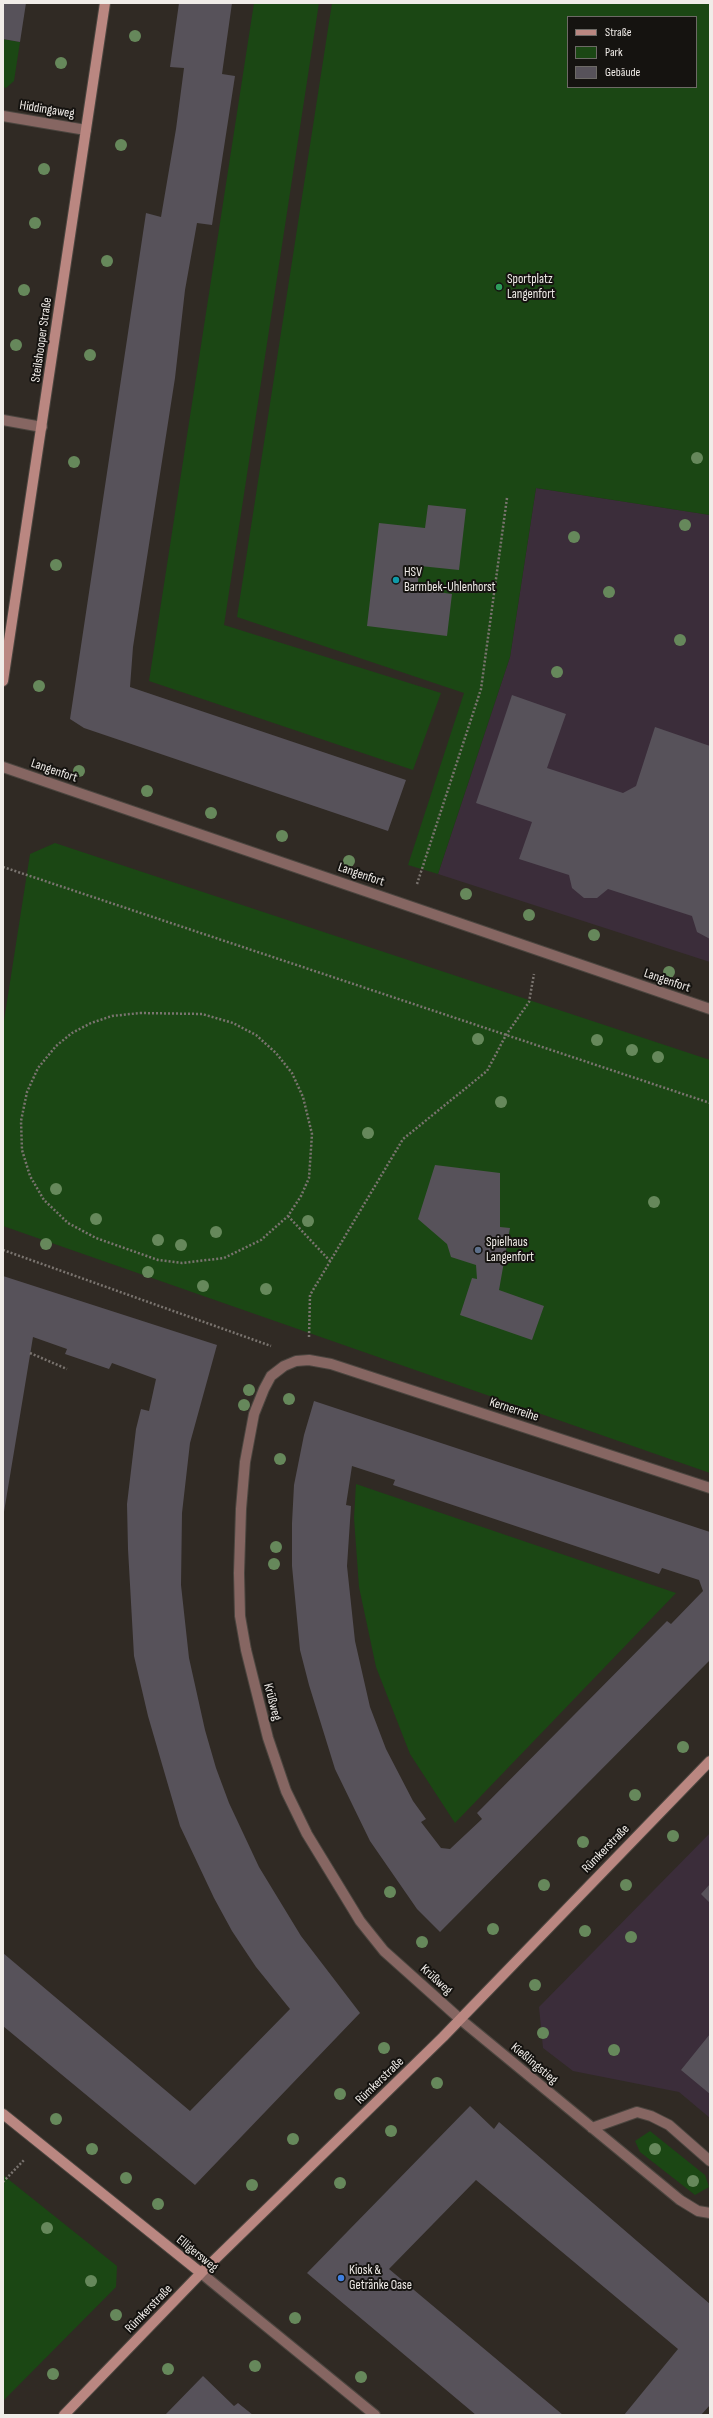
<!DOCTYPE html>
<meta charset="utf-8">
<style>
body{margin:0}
#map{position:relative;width:713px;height:2418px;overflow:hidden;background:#302a24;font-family:"Sofia Sans Condensed",sans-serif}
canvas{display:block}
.frame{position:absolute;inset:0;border:4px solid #f0ece8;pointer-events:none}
.legend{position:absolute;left:567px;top:16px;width:130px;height:72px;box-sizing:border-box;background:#151310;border:1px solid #6d6a66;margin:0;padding:5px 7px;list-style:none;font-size:12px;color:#f0ece8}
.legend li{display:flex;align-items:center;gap:8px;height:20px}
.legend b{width:20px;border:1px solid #6d6a66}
</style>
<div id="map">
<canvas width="713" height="2418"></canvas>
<div class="frame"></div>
<ul class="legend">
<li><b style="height:5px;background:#ba8781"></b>Straße</li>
<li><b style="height:11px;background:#1b4714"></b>Park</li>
<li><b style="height:11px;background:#57525a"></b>Gebäude</li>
</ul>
</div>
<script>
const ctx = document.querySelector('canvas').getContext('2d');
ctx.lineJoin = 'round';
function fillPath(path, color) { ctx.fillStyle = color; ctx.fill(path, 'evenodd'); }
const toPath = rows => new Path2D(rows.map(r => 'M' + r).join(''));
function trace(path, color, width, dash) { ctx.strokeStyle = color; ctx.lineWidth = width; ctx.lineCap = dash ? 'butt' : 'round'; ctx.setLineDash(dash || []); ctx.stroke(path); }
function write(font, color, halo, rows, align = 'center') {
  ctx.font = font + ' "Sofia Sans Condensed",sans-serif'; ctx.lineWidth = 4; ctx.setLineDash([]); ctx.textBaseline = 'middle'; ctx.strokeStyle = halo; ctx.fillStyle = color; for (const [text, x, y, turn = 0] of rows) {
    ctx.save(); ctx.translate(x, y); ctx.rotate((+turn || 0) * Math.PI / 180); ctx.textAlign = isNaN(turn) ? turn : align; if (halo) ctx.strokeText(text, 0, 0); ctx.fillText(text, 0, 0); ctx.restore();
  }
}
fillPath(toPath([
 [536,488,710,515,710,962,438,874,510,657],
 [710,1833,710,2118,679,2092,573,2071,543,2048,539,2007]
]), '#3b2d3a');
fillPath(toPath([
 [254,3,319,3,224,625,441,693,413,770,149,681],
 [332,3,710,3,710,515,536,488,510,657,438,874,408,865,464,693,237,617],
 [568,17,696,17,696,87,568,87],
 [3,39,20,42,14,81,6,88,3,87],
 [55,843,710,1060,710,1473,3,1226,3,1027,30,854],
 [356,1484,676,1593,455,1823,410,1754,376,1667,359,1587,354,1518],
 [650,2131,705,2175,709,2187,695,2195,640,2152,635,2141],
 [3,2175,117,2266,116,2287,3,2401]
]), '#1b4714');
fillPath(toPath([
 [3,3,26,3,20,42,3,39],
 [179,3,232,3,222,74,235,76,212,225,197,223,185,290,175,378,133,647,130,687,406,780,388,831,84,728,70,719,146,213,161,217,176,129,184,68,170,67],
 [428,505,466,509,459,570,420,566,417,589,452,594,447,636,367,626,379,523,425,528],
 [512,695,566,714,547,768,623,793,636,786,655,727,710,746,710,939,697,932,692,916,608,889,597,898,584,898,572,888,569,875,519,859,532,822,476,803],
 [435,1165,500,1173,500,1227,510,1228,499,1290,544,1306,532,1340,460,1315,472,1278,477,1279,476,1265,451,1257,447,1244,418,1219],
 [3,1276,217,1345,190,1443,182,1513,181,1585,189,1658,205,1730,216,1768,229,1803,259,1867,301,1936,360,2013,195,2185,3,2026,3,1953,190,2111,290,2009,256,1967,232,1931,214,1898,180,1826,148,1716,134,1656,128,1549,127,1504,136,1429,141,1409,149,1411,156,1379,112,1363,109,1369,65,1354,67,1349,33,1337,3,1518],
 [314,1401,710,1532,710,1660,440,1932,417,1909,370,1841,335,1769,309,1685,300,1650,292,1566,292,1523,294,1485,304,1435],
 [352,1466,395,1480,393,1485,659,1574,662,1568,699,1580,703,1591,671,1624,667,1621,477,1813,482,1819,450,1849,441,1848,421,1822,426,1819,413,1801,386,1749,370,1707,355,1641,347,1566,351,1506,346,1505],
 [710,1884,710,1903,701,1894],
 [710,2034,710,2094,681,2070],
 [470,2106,494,2129,499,2122,710,2304,710,2405,701,2415,624,2415,678,2349,476,2180,389,2269,563,2415,476,2415,307,2273],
 [203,2376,234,2406,238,2403,253,2415,165,2415]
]), '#57525a');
const lane = toPath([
 [3,420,42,427]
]);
const street = toPath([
 [3,116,86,130],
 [3,767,710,1009],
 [710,1488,331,1364,309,1360,296,1361,284,1366,271,1376,264,1389,254,1414,245,1462,241,1509,239,1573,240,1616,246,1650,268,1738,286,1791,307,1834,360,1921,384,1951,460,2019,680,2200,698,2211,710,2213],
 [592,2128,637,2112,651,2116,669,2125,710,2161],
 [201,2273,375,2415]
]);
const secondary = toPath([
 [3,681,105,3],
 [3,2114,201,2273],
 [64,2415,201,2273,443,2037,710,1761]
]);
trace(lane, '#4b453f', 12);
trace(street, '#4b453f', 12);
trace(secondary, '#4b453f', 12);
trace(toPath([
 [3,867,710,1103],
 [417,884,481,689,507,498],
 [140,1013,202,1014,233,1023,256,1035,276,1053,292,1073,303,1097,312,1134,309,1178,301,1196,288,1216,261,1240,224,1258,182,1263,158,1260,96,1238,68,1223,44,1200,30,1176,22,1150,21,1121,27,1092,38,1068,56,1046,72,1033,91,1023,112,1016,140,1013],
 [288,1216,330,1261],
 [3,1250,271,1346],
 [309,1337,310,1295,403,1139,487,1071,506,1035,529,1002,534,974],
 [30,1353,67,1369],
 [3,2182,24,2160]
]), '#7a746f', 2.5, [2, 2]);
trace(lane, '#866662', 10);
trace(street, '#866662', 10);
trace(secondary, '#ba8781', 10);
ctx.fillStyle = '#66885b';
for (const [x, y] of [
 [135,36],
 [61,63],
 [121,145],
 [44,169],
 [35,223],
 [107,261],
 [24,290],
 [16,345],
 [90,355],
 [697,458],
 [74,462],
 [685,525],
 [574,537],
 [56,565],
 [609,592],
 [680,640],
 [557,672],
 [39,686],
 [79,771],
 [147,791],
 [211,813],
 [282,836],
 [349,861],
 [466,894],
 [529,915],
 [594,935],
 [669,972],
 [478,1039],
 [597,1040],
 [632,1050],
 [658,1057],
 [501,1102],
 [368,1133],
 [56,1189],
 [654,1202],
 [96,1219],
 [308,1221],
 [216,1232],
 [158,1240],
 [46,1244],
 [181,1245],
 [148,1272],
 [203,1286],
 [266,1289],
 [249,1390],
 [289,1399],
 [244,1405],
 [280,1459],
 [276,1547],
 [274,1564],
 [683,1747],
 [635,1795],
 [673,1836],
 [583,1842],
 [544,1885],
 [626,1885],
 [390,1892],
 [493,1929],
 [585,1931],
 [631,1937],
 [422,1942],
 [535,1985],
 [543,2033],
 [384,2048],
 [614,2050],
 [437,2083],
 [340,2094],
 [56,2119],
 [391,2131],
 [293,2139],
 [92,2149],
 [655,2149],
 [126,2178],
 [693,2181],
 [340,2183],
 [252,2185],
 [158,2204],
 [47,2228],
 [91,2281],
 [116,2315],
 [295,2318],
 [255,2366],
 [168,2369],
 [53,2374],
 [361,2377]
]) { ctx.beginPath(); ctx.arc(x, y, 6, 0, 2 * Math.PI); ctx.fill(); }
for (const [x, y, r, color] of [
 [499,287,4,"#2e9e5b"],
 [396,580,4,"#0f9aa8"],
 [478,1250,4,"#5c6f8a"],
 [341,2278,4,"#3f7fe0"]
]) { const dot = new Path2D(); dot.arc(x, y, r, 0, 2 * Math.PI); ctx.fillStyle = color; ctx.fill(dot); trace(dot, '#151310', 1.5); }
write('13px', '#f0ece8', '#151310', [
 ["Hiddingaweg",47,110,9],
 ["Steilshooper Straße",42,340,-82],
 ["Langenfort",54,771,19],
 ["Langenfort",361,875,19],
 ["Langenfort",667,981,19],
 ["Kernerreihe",514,1410,18],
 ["Krüßweg",272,1702,75],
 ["Rümkerstraße",606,1849,-46],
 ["Krüßweg",436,1980,42],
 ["Kießlingstieg",534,2064,40],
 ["Rümkerstraße",380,2081,-44],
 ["Elligersweg",197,2254,39],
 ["Rümkerstraße",149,2309,-46]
]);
write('13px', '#f0ece8', '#151310', [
 ["Sportplatz",507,280],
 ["Langenfort",507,295],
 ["HSV",404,573],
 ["Barmbek-Uhlenhorst",404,588],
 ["Spielhaus",486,1243],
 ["Langenfort",486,1258],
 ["Kiosk &",349,2271],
 ["Getränke Oase",349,2286]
], 'left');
</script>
